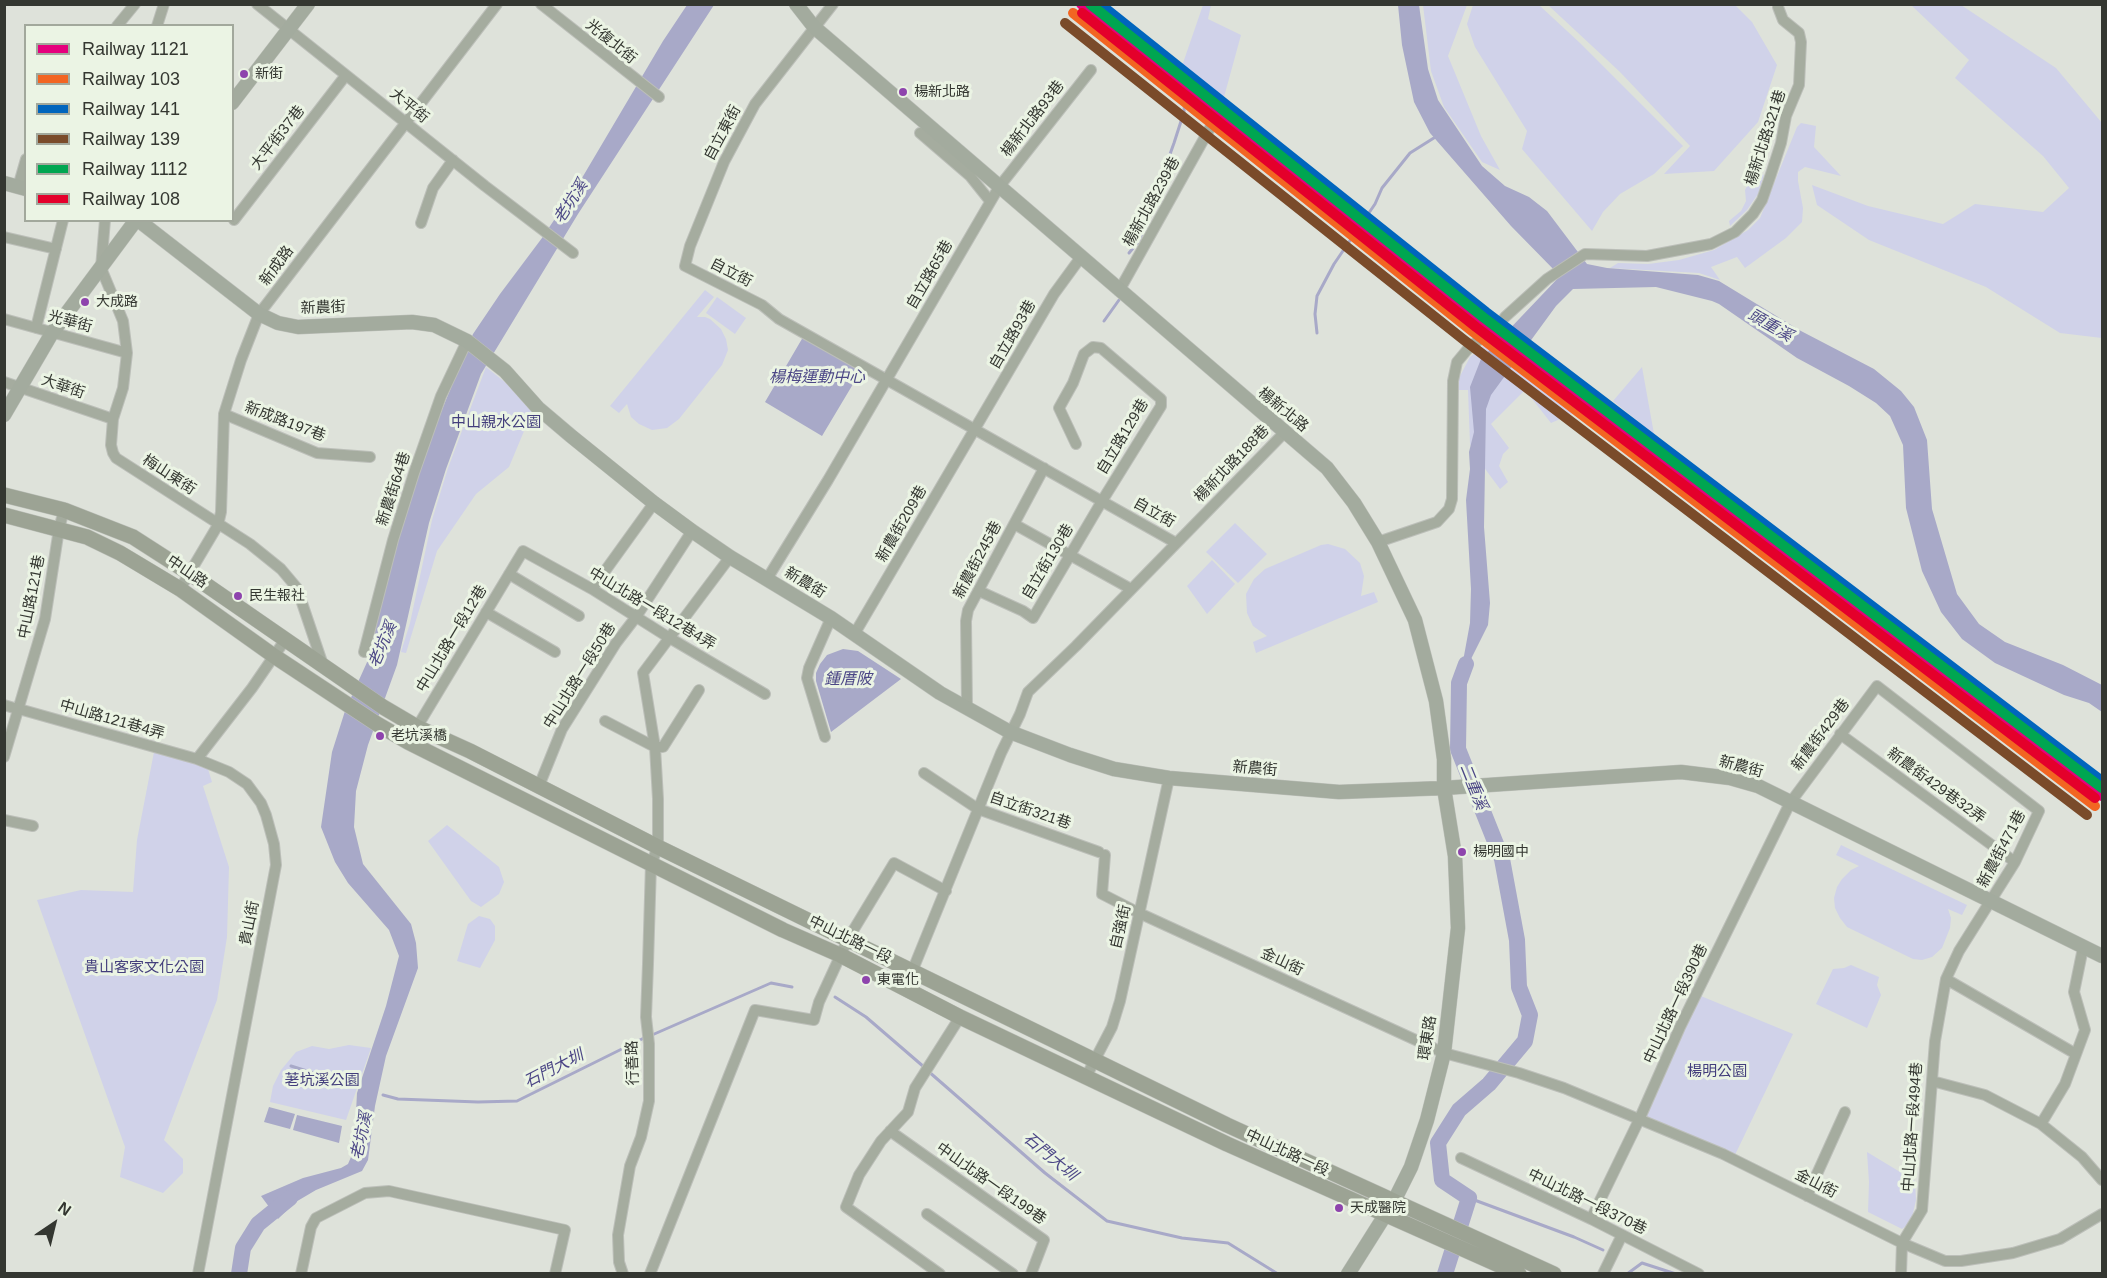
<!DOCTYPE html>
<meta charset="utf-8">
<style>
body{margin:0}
#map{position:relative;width:2107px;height:1278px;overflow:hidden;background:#dee2da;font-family:Helvetica,sans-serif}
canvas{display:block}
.frame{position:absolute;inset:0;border:6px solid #343731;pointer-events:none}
.legend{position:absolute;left:24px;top:24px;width:210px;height:198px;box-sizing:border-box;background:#ebf4e4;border:2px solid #a2a89c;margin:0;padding:8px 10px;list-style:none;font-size:18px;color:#343731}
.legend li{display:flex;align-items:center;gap:12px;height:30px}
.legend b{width:30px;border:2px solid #a2a89c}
.north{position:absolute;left:24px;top:1194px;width:60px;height:60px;-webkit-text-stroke:4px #ebf4e4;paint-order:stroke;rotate:35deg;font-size:16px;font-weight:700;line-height:24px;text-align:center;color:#343731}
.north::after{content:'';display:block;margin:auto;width:21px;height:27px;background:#343731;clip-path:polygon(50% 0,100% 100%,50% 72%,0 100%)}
</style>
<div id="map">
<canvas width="2107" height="1278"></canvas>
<div class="frame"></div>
<ul class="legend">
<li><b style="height:8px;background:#e5007d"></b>Railway 1121</li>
<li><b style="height:8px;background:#f26522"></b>Railway 103</li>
<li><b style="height:8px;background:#0065bd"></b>Railway 141</li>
<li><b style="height:8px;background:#7a4b2a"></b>Railway 139</li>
<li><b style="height:8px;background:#00a651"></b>Railway 1112</li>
<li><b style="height:8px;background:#e4002b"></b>Railway 108</li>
</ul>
<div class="north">N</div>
</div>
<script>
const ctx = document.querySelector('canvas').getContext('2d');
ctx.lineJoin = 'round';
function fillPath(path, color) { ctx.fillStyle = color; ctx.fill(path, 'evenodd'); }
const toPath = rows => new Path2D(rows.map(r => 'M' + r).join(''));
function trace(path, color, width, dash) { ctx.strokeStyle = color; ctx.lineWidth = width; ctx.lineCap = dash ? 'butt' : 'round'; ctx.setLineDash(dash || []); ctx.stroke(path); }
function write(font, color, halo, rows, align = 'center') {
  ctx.font = font + ' Helvetica,"Noto Sans TC",sans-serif'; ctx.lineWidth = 6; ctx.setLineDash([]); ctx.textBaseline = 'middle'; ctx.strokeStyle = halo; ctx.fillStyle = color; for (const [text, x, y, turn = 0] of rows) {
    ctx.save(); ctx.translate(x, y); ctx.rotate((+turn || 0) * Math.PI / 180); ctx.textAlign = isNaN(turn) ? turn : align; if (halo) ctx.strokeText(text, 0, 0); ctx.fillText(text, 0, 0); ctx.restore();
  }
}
fillPath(toPath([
 [1203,5,1211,5,1208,19,1241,35,1224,97,1182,66],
 [1423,5,1467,5,1448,56,1481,136,1500,170,1482,162,1444,107,1431,71],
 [1473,5,1539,5,1580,43,1683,146,1654,174,1620,194,1603,212,1592,231,1522,149,1527,131,1475,47,1467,24],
 [1548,5,1735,5,1752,22,1777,65,1758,122,1714,171,1664,174,1690,146,1620,72],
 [1911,5,1961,5,2056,68,2102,123,2102,338,2060,333,1986,287,1869,240,1817,205,1812,185,1868,206,1943,224,1975,204,2043,212,2069,188,2043,156,1955,78,1969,60],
 [1801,123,1816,126,1814,147,1841,176,1805,167,1798,172,1798,181,1803,208,1802,222,1786,238,1745,268,1737,257,1711,267,1720,280,1699,273,1610,268,1618,263,1648,264,1679,260,1714,250,1748,230,1760,218,1797,127],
 [1755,172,1764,175,1758,194,1747,210,1730,226,1729,221,1741,211,1746,201,1745,190],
 [705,290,714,297,697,317,705,317,710,319,721,329,726,339,728,350,722,365,679,419,667,428,652,430,639,424,631,417,627,404,619,413,610,406],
 [717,297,746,318,735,334,706,313],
 [1493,338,1583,409,1551,423,1525,390,1491,424,1509,448,1503,454,1499,466,1508,482,1500,489,1474,454,1470,444,1468,390,1458,390,1459,378,1470,357],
 [486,367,506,383,532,412,509,467,476,494,437,551,406,653,401,652,410,623,432,520,448,468],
 [1642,367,1654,434,1613,401],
 [1235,523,1267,554,1238,583,1206,552],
 [1328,544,1345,549,1360,563,1364,576,1361,596,1374,592,1378,602,1256,653,1253,642,1267,636,1253,626,1247,613,1246,594,1254,579,1265,569,1321,545],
 [1212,560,1235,584,1207,614,1187,586],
 [154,752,194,762,208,769,212,782,203,786,229,867,227,937,217,1000,164,1140,183,1159,183,1173,163,1193,120,1177,125,1147,37,900,81,890,133,892,137,840],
 [447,825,499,867,504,882,499,894,481,907,471,901,428,841],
 [1841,845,1967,905,1962,915,1948,909,1951,918,1950,928,1942,948,1932,957,1922,960,1913,959,1847,927,1840,918,1835,908,1834,898,1837,887,1842,879,1851,870,1859,866,1836,855],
 [479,916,490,919,495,926,495,940,480,968,457,961,468,924],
 [1851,965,1879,977,1877,985,1881,995,1867,1028,1816,1004,1833,969,1844,968],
 [1696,994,1793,1034,1734,1157,1639,1120],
 [349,1045,371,1048,346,1120,270,1102,273,1086,281,1070,296,1052,312,1046,329,1049],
 [1867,1152,1915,1181,1916,1200,1911,1222,1902,1229,1868,1212,1869,1182]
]), '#d0d2e9');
fillPath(toPath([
 [687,5,714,5,578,214,481,374,446,469,429,523,397,665,368,745,356,791,354,827,363,864,411,924,416,943,418,968,386,1056,375,1106,368,1160,362,1171,316,1190,294,1203,278,1219,261,1196,303,1178,341,1168,348,1164,354,1150,357,1093,386,1006,399,956,389,930,348,883,335,862,321,827,332,752,345,711,368,660,398,536,425,451,473,334,500,294,542,238,579,183,663,41],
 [1398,5,1419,5,1428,69,1438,100,1482,166,1505,186,1529,197,1547,211,1587,264,1607,268,1698,275,1719,281,1801,331,1874,369,1901,391,1914,407,1927,440,1932,509,1957,594,1979,624,2005,642,2063,665,2102,685,2102,712,2089,703,2064,695,1995,663,1962,639,1941,612,1922,571,1906,508,1903,445,1890,416,1876,403,1849,386,1797,358,1719,304,1712,301,1656,287,1573,289,1556,306,1491,395,1486,409,1484,527,1490,603,1488,625,1459,683,1470,623,1471,589,1466,500,1470,469,1469,452,1474,432,1470,387,1481,359,1560,276,1511,226,1430,133,1414,102,1402,45],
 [806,332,865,364,822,436,765,402],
 [843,649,858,651,901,679,831,732,816,681,816,673,820,664,827,655],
 [269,1107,295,1114,290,1129,264,1122],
 [297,1115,342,1126,339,1143,293,1130]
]), '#a8a9c8');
trace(toPath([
 [1129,253,1139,241,1174,143,1184,112,1185,93],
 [1104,321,1119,300],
 [1317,333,1315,314,1317,296,1334,264,1375,204,1382,188,1410,153,1437,136],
 [835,997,866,1017,924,1067],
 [652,1035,771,983,792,987],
 [291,1066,358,1087],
 [928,1071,1045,1173,1107,1221,1182,1238,1228,1243,1278,1274],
 [383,1095,398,1099,478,1102,517,1101,646,1037],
 [1469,1198,1574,1237,1603,1250],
 [1627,1274,1642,1263,1676,1274]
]), '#a8a9c8', 3);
trace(toPath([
 [239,1274,243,1248,258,1224,290,1198],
 [1445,1274,1469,1198,1442,1180,1438,1143,1459,1110,1489,1084,1525,1041,1530,1015,1519,987,1517,940,1502,859,1458,749,1459,683,1466,664]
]), '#a8a9c8', 16);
trace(toPath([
 [1487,333,1505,317]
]), '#bcc0b8', 10, [10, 5]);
const street = toPath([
 [257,4,485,186,573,253],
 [541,4,659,97],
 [833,4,755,104,724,162,690,246,685,266,762,305,779,319,1176,543],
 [117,26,135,4],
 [157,26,164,4],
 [920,133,970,176,990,201],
 [18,187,26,159],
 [105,220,101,268,123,321,127,353,123,388,113,419,111,445,113,453,116,458,250,544,281,569,297,588,323,665],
 [234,220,346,75],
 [421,223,433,188,453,160],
 [4,237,56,249],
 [1119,291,1210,128],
 [1505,317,1547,279,1585,254,1647,256,1711,244,1735,232,1753,214,1762,200,1771,174,1781,143,1786,116,1799,85,1801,42,1799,33,1783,20,1778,7],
 [4,319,127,353],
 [36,328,63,220],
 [4,382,113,419],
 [224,414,317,453,370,457],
 [1014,524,1131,589],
 [1378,542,1437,522,1449,509,1452,499,1453,381,1457,362,1467,350,1487,333],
 [509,574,579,616],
 [767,579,828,480,999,187,1091,70],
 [180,589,218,525,221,512,224,414,241,360,259,314,497,4],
 [592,589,654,503],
 [979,591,1023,611,1033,618,1102,501,1161,406,1161,399,1101,348,1093,347,1084,354,1073,383,1059,408,1076,444],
 [486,612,555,652],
 [855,633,1054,294,1081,257],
 [364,652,393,540,414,473,441,396,467,341],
 [4,705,14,708],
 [967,708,966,621,968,610,1044,468],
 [19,709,197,759],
 [605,721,655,747,663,747,699,690],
 [1840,734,2015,862],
 [825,737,807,678,809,668,831,618],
 [408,742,523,551,592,589,668,637,765,694],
 [4,757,45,619,59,529,64,510],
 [924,773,978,809,1099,852],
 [539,786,562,729,616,643,636,617,692,531],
 [4,820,33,826],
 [1105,855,1102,894,1139,913,1444,1053,1519,1073,1564,1088,1723,1154,1902,1243,1945,1261,1961,1261,2013,1253,2060,1239,2102,1214],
 [1946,979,2076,1054],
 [905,989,1001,753,1020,714,1028,692,1076,646,1284,433],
 [1086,1077,1112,1027,1120,1001,1169,778],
 [1932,1081,1985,1095,2041,1124,2082,1157,2102,1180],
 [2041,1124,2065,1084,2085,1030,2074,992,2083,948],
 [890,1131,1044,1240,1031,1274],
 [1461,1158,1591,1219,1699,1274],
 [1807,1196,1845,1112],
 [927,1214,1013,1274],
 [1591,1219,1639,1120,1680,1027,1790,803,1877,686,2039,811,2015,862,1959,951,1946,979,1935,1041,1922,1210,1902,1243,1901,1274],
 [198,1274,276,865,274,844,266,815,261,803,247,784,229,772,197,759,252,688,285,640],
 [301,1274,311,1227,316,1218,365,1193,389,1191,565,1230,555,1274],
 [623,1274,619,1262,618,1235,630,1166,641,1137,649,1101,649,1044,646,1017,648,964,651,864,658,847,658,799,655,747,643,673,730,557],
 [650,1274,755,1010,814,1020,819,1002,848,939,894,863,946,891],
 [940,1274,846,1207,859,1175,881,1141,908,1112,915,1088,960,1017],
 [1603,1274,1622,1235]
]);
const secondary = toPath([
 [796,4,814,27,1327,468,1354,503,1378,542,1415,620,1436,701,1444,759,1444,788,1455,856,1458,928,1444,1053,1427,1120,1411,1167,1394,1201,1348,1274],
 [232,103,308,4],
 [4,183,26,189],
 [138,220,259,314,278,323,298,327,412,322,434,325,467,341,505,371,538,408,571,436,654,503,692,531,730,557,831,618,940,693,1010,732,1070,755,1114,769,1169,778,1339,792,1444,788,1681,772,1730,778,1758,786,2102,956],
 [4,415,52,333,136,220]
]);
const primary = toPath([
 [4,495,64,510,133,537,189,573,383,707,417,727,470,751,658,847,1227,1125,1554,1274],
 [4,515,87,537,120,553,180,589,274,656,377,724,408,742,783,930,840,955,960,1017,1227,1144,1519,1274]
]);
trace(street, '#bcbfb9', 12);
trace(secondary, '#bcbfb9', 15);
trace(primary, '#bcbfb9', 16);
trace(street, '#a5ac9f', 10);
trace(secondary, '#a3ab9e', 14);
trace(primary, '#9ca394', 15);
trace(toPath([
 [1081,4,1479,321,2102,796]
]), '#e5007d', 10);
trace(toPath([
 [1073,13,1472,331,2095,806]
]), '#f26522', 10);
trace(toPath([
 [1100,4,1486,312,2102,781]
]), '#0065bd', 10);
trace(toPath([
 [1065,23,1464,340,2087,815]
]), '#7a4b2a', 10);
trace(toPath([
 [1090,4,1483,317,2102,788]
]), '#00a651', 10);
trace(toPath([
 [1082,13,1476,327,2095,798]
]), '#e4002b', 10);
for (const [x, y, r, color] of [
 [244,74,5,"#8e44ad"],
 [903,92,5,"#8e44ad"],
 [85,302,5,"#8e44ad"],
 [238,596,5,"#8e44ad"],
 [380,736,5,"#8e44ad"],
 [1462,852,5,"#8e44ad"],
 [866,980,5,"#8e44ad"],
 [1339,1208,5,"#8e44ad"]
]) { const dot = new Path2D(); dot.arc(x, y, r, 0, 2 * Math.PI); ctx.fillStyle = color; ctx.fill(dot); trace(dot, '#ebf4e4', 2); }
write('14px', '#343731', '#ebf4e4', [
 ["新街",255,74],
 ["楊新北路",914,92],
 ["大成路",96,302],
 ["民生報社",249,596],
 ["老坑溪橋",391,736],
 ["楊明國中",1473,852],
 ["東電化",877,980],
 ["天成醫院",1350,1208]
], 'left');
write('15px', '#343731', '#ebf4e4', [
 ["光復北街",611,42,39],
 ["大平街",409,106,39],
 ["楊新北路93巷",1033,119,-52],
 ["自立東街",723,133,-62],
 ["大平街37巷",278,138,-52],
 ["楊新北路321巷",1766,138,-72],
 ["楊新北路239巷",1152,202,-61],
 ["新成路",277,266,-53],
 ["自立街",731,273,27],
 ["自立路65巷",930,275,-60],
 ["新農街",323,308,-2],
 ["光華街",70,322,15],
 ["自立路93巷",1013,335,-60],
 ["大華街",63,387,19],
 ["楊新北路",1283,410,40],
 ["新成路197巷",285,422,21],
 ["自立路129巷",1123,437,-59],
 ["楊新北路188巷",1232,464,-46],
 ["梅山東街",169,475,33],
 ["新農街64巷",394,489,-72],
 ["自立街",1154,513,29],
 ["新農街209巷",902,524,-60],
 ["新農街245巷",978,560,-62],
 ["自立街130巷",1048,562,-59],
 ["中山路",187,572,34],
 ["新農街",805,583,31],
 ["中山路121巷",32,597,-79],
 ["中山北路一段12巷4弄",652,609,31],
 ["中山北路一段12巷",452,639,-59],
 ["中山北路一段50巷",580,676,-58],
 ["中山路121巷4弄",112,720,16],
 ["新農街429巷",1821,735,-53],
 ["新農街",1741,767,15],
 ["新農街",1255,769,5],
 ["新農街429巷32弄",1936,786,36],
 ["自立街321巷",1030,811,19],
 ["新農街471巷",2002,849,-62],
 ["貴山街",250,923,-79],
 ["自強街",1121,927,-77],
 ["中山北路一段",850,940,26],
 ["金山街",1282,962,25],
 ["中山北路一段390巷",1676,1004,-65],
 ["環東路",1428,1038,-81],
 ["行善路",633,1063,-92],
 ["中山北路一段494巷",1913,1127,-86],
 ["中山北路一段",1287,1153,25],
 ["中山北路一段199巷",991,1184,35],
 ["金山街",1816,1184,27],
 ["中山北路一段370巷",1587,1202,26]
]);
write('15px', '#433e7c', '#ebf4e4', [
 ["中山親水公園",496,423],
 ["貴山客家文化公園",144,968],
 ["楊明公園",1717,1072],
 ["荖坑溪公園",322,1081]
]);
write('italic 16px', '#4c4786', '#ebf4e4', [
 ["老坑溪",571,202,-57],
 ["頭重溪",1770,326,30],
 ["楊梅運動中心",817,378],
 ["老坑溪",383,645,-67],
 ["鍾厝陂",848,680],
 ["二重溪",1473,787,68],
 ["石門大圳",554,1069,-27],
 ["老坑溪",362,1136,-78],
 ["石門大圳",1050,1157,40]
]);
</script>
